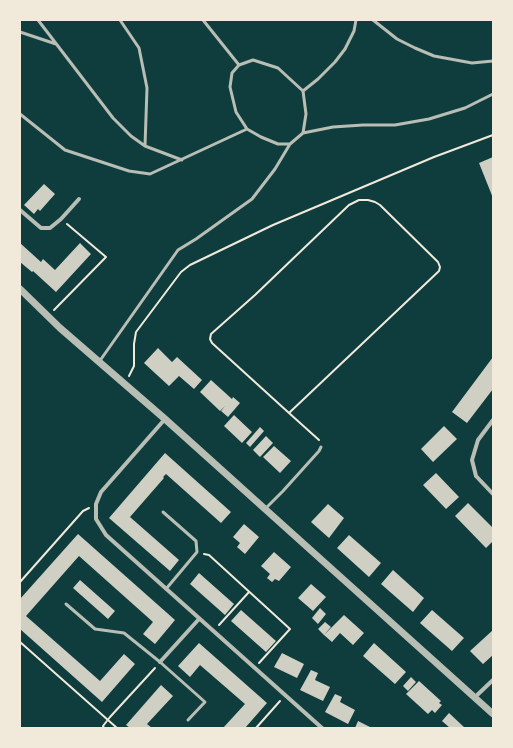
<!DOCTYPE html>
<style>
body{margin:0}
#map{position:relative;width:513px;height:748px;overflow:hidden;background:#0f3d3e;font-family:Roboto,sans-serif}
canvas{display:block}
.frame{position:absolute;inset:0;border:21px solid #f1e9da;pointer-events:none}
</style>
<div id="map">
<canvas width="513" height="748"></canvas>
<div class="frame"></div>
</div>
<script>
const ctx = document.querySelector('canvas').getContext('2d');
ctx.lineJoin = 'round';
function fillPath(path, color) { ctx.fillStyle = color; ctx.fill(path, 'evenodd'); }
const toPath = rows => new Path2D(rows.map(r => 'M' + r).join(''));
function trace(path, color, width, dash) { ctx.strokeStyle = color; ctx.lineWidth = width; ctx.lineCap = dash ? 'butt' : 'round'; ctx.setLineDash(dash || []); ctx.stroke(path); }
fillPath(toPath([
 [493,157,493,198,479,163],
 [44,184,55,194,40,211,38,209,34,214,24,205],
 [20,243,41,262,43,259,55,270,80,243,91,254,56,292,33,271,32,272,20,262],
 [158,348,172,362,177,357,202,380,194,389,179,376,169,386,144,363],
 [493,357,493,389,467,423,452,412],
 [211,380,232,399,233,397,240,403,228,417,221,411,225,406,220,411,200,392],
 [234,415,252,432,242,443,224,426],
 [444,426,457,439,433,462,421,449],
 [260,427,264,431,250,447,246,443],
 [266,436,273,443,260,457,253,450],
 [274,446,291,461,280,473,263,457],
 [165,453,231,512,221,523,166,474,163,477,164,478,130,517,179,560,170,571,109,518],
 [436,473,459,497,446,509,423,485],
 [468,503,493,528,493,541,486,548,455,516],
 [328,504,344,518,329,538,311,522],
 [244,524,259,537,245,554,237,547,240,543,233,537],
 [78,534,175,620,155,644,143,634,153,622,79,556,26,616,100,681,124,654,135,664,102,702,20,629,20,599],
 [349,535,381,563,369,577,337,548],
 [274,552,291,567,279,581,275,579,272,582,267,578,270,574,261,566],
 [393,570,424,598,413,612,381,584],
 [199,573,234,604,225,615,190,584],
 [80,580,115,611,108,619,73,588],
 [311,584,326,597,313,611,298,598],
 [320,608,326,614,318,624,312,618],
 [241,610,276,641,266,652,231,621],
 [432,610,464,638,452,651,420,623],
 [344,615,364,633,353,645,340,633,332,642,324,635],
 [325,622,331,627,324,635,318,629],
 [493,630,493,655,483,664,470,651],
 [199,643,267,703,245,728,223,728,245,704,200,665,190,677,178,666],
 [374,643,406,672,395,684,363,656],
 [282,653,304,664,297,678,274,667],
 [311,670,318,673,315,680,330,687,323,701,300,690],
 [411,677,416,682,408,691,403,686],
 [419,681,441,701,439,703,442,705,435,713,432,710,428,714,406,694],
 [161,685,173,696,147,724,152,728,130,728,126,725],
 [335,694,342,697,340,702,355,710,348,724,325,712],
 [449,713,465,728,450,728,442,721],
 [358,721,372,728,355,728]
]), '#cfcfc3');
trace(toPath([
 [54,310,106,257,67,224],
 [129,376,134,366,134,344,136,332,181,272,190,265,273,225,434,157,493,135],
 [289,413,212,343,210,339,211,334,255,295,349,205,359,200,368,200,375,202,380,205,438,262,440,267,439,271,289,413,319,440],
 [204,554,209,555,290,629,259,663],
 [20,582,83,511,89,508],
 [219,625,249,592],
 [20,642,117,728],
 [104,728,103,726,110,717,155,668],
 [256,728,280,701]
]), '#f1e9da', 2);
trace(toPath([
 [38,20,113,118,131,136,145,146,182,160],
 [120,20,139,48,147,88,145,146],
 [203,20,239,65],
 [373,20,397,39,415,48,434,56,472,63,493,61],
 [20,32,56,44],
 [253,60,278,68,303,91,306,114,303,133,290,144,278,144,261,137,247,129,236,112,230,87,232,73,239,65,253,60],
 [303,91,318,79,335,62,345,49,354,31,356,20],
 [20,114,65,150,129,171,150,174,247,129],
 [303,133,333,127,363,125,395,125,429,119,465,108,493,94],
 [99,362,178,250,196,239,252,199,275,169,290,144],
 [265,509,283,491,319,451,321,447],
 [163,512,196,541,197,552,166,589],
 [66,604,95,629,124,633,160,662,205,702,188,720]
]), '#b8beb3', 3);
trace(toPath([
 [20,210,41,228,50,228,61,219,79,199],
 [165,419,101,492,96,504,96,519,106,535,322,728],
 [493,420,478,440,472,460,476,476,493,494],
 [160,662,199,619],
 [474,698,493,680]
]), '#b8beb3', 4);
trace(toPath([
 [20,289,60,328,165,419,265,509,493,714]
]), '#b8beb3', 7);
</script>
